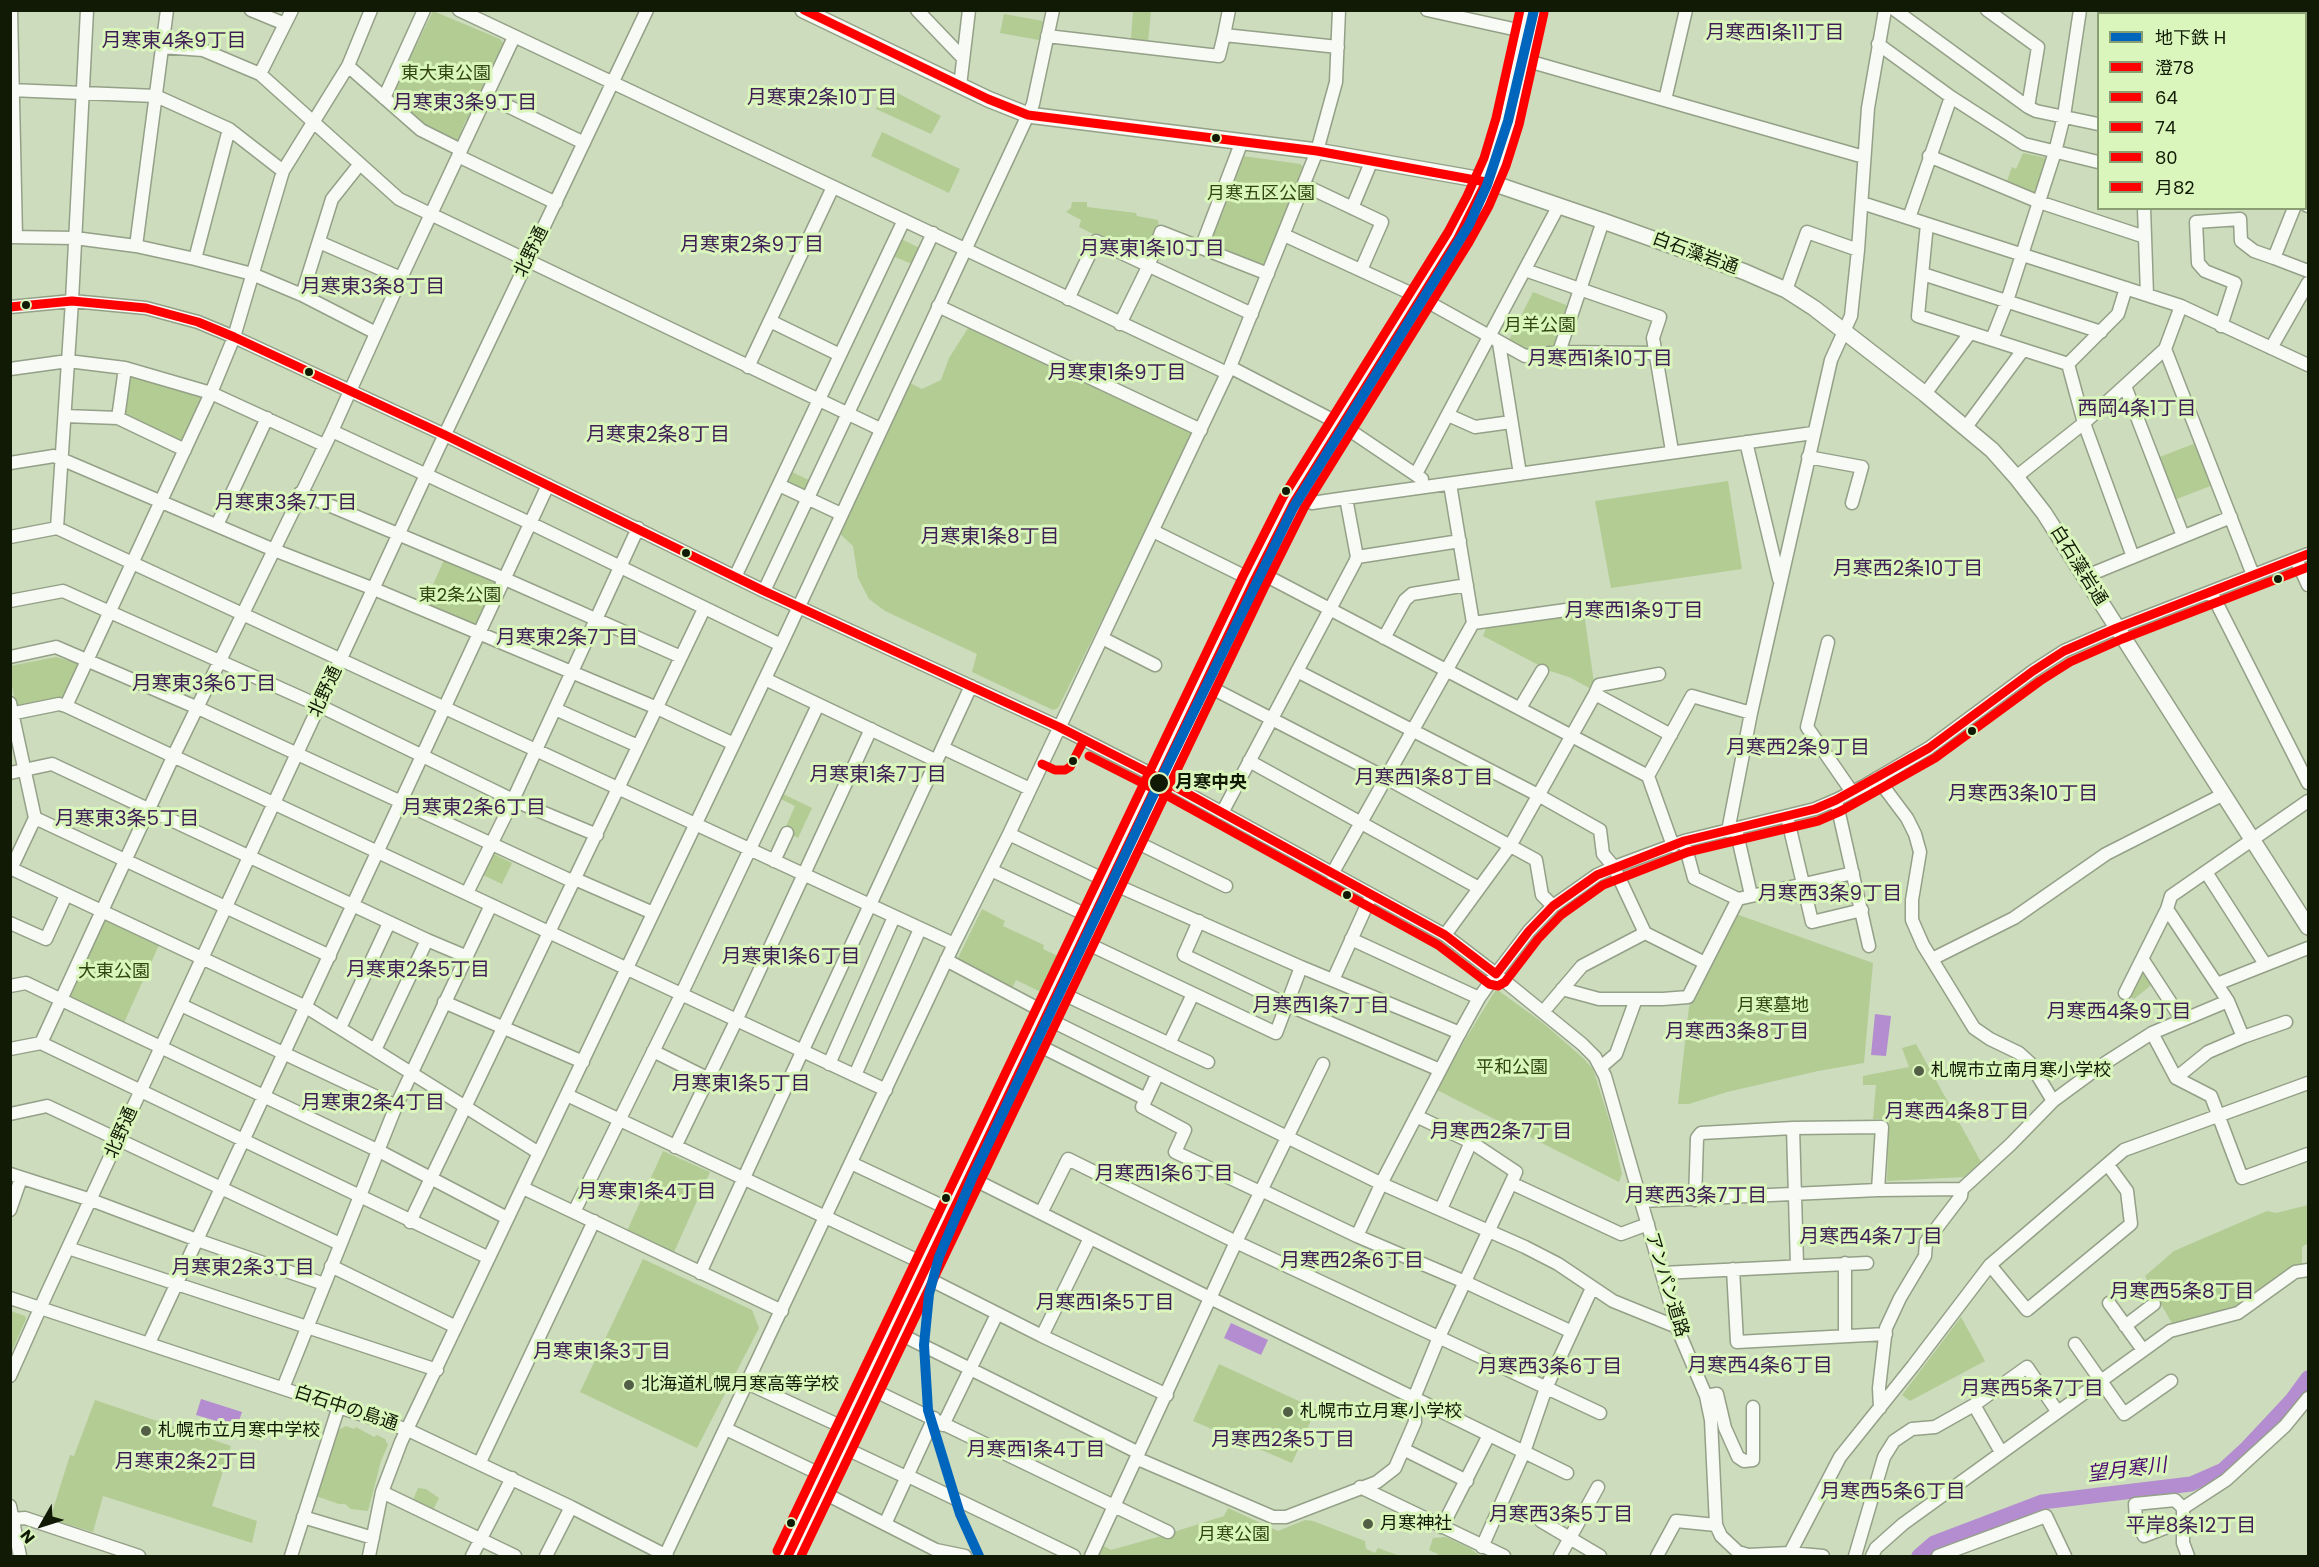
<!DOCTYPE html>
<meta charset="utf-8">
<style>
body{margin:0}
#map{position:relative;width:2319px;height:1567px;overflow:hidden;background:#ccdcbc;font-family:Poppins,"Noto Sans JP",sans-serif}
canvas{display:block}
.frame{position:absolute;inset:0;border:12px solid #111a05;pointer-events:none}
.legend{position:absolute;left:2097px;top:12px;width:210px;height:198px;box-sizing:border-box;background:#daf6bc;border:2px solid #8a9e73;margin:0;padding:8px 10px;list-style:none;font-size:18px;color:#111a05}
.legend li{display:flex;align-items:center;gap:12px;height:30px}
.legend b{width:30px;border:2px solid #8a9e73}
.north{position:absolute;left:12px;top:1495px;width:60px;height:60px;-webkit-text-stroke:4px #daf6bc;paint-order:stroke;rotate:231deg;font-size:16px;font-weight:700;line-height:24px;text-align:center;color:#111a05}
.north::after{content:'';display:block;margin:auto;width:21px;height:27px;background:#111a05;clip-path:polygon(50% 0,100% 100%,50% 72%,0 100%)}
</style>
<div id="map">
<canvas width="2319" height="1567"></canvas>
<div class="frame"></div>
<ul class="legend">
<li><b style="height:8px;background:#0065bd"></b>地下鉄 H</li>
<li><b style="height:8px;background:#f00"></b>澄78</li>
<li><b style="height:8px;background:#f00"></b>64</li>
<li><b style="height:8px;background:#f00"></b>74</li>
<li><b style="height:8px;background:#f00"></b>80</li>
<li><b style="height:8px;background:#f00"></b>月82</li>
</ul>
<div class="north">N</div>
</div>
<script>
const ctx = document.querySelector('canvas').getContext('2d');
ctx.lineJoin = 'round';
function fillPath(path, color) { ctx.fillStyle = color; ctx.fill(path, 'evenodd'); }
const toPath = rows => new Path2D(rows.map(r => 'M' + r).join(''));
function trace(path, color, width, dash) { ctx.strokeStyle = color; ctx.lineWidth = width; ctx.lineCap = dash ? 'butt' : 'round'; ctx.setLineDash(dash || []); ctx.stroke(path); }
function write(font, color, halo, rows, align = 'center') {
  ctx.font = font + ' Poppins,"Noto Sans JP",sans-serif'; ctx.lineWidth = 6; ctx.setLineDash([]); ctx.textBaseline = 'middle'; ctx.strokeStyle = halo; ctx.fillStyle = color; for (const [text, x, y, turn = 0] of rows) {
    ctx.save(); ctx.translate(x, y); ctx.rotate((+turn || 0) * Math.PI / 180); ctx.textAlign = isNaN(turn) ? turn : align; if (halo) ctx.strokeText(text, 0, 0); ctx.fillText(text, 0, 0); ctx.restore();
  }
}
fillPath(toPath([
 [433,11,500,39,504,44,468,121,466,120,461,132,463,133,457,145,426,130,390,99],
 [1133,11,1151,11,1148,42,1131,39],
 [1004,14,1043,21,1039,40,1000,33],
 [886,87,941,116,931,134,876,109],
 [882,132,960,169,949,193,871,156],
 [2023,153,2047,158,2047,162,2038,193,2034,195,2007,181,2012,167,2016,169],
 [1243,156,1300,164,1305,168,1263,267,1211,246,1210,242],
 [1072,202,1087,202,1087,207,1136,213,1137,216,1158,220,1159,227,1145,257,1142,258,1079,227,1081,220,1066,212,1071,208],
 [901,239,922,249,914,265,893,256],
 [1533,292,1571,307,1557,346,1526,351,1508,342],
 [970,325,1196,431,1058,708,1053,710,972,672,977,654,885,611,869,599,858,578,853,546,838,532,908,382,922,389,941,380,949,358],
 [131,374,200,394,201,398,182,440,179,440,125,416,123,413,128,375],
 [2196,443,2213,485,2174,500,2157,458],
 [790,471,811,481,806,491,785,482],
 [1728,481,1742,569,1611,588,1595,501],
 [444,560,496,583,476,630,422,609],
 [1584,613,1594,683,1593,690,1569,677,1550,671,1483,636,1486,628],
 [56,657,78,663,80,668,66,697,20,707,16,706,11,681,10,666],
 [781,793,812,808,798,838,784,831,795,806,779,798],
 [492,853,512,863,502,884,481,874],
 [982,909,1005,921,1003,926,1044,945,1043,949,1058,956,1041,992,1016,980,1011,990,957,960],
 [1736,914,1873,963,1864,1063,1818,1071,1727,1092,1689,1104,1678,1104,1689,1007],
 [105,920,159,945,123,1025,69,999],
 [2142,969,2154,983,2134,999,2128,995],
 [1495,991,1499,991,1543,1023,1583,1058,1593,1069,1611,1126,1622,1174,1619,1182,1435,1089],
 [1916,1044,1981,1162,1964,1177,1887,1181,1889,1119,1873,1119,1876,1085,1863,1085,1863,1076,1909,1067,1902,1048],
 [663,1151,710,1172,674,1252,627,1231],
 [2308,1205,2308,1243,2302,1247,2302,1264,2235,1310,2174,1327,2145,1276,2174,1251,2267,1211,2276,1213],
 [643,1259,752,1310,759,1328,697,1448,580,1392],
 [11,1311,25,1316,26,1319,11,1353],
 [1961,1317,1985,1361,1910,1401,1902,1395],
 [1219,1364,1316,1409,1292,1463,1193,1421],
 [95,1400,231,1446,212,1506,257,1521,252,1543,103,1496,93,1532,50,1519,70,1455,74,1456],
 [346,1426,354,1429,356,1427,374,1437,377,1435,385,1439,388,1445,381,1461,368,1511,351,1509,345,1504,339,1504,316,1496,333,1433],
 [418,1488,426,1489,439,1498,432,1512,412,1502],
 [1228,1508,1278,1531,1305,1520,1313,1521,1365,1541,1366,1549,1375,1553,1378,1548,1400,1556,1096,1556,1102,1545,1111,1550,1161,1536,1224,1516],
 [1446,1537,1471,1549,1480,1556,1437,1556,1438,1554,1429,1550,1433,1538]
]), '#b2cc94');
fillPath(toPath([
 [1875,1014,1891,1016,1886,1056,1871,1055],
 [1231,1323,1268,1340,1261,1355,1224,1338],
 [201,1399,242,1412,237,1427,196,1415]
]), '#b48dd1');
trace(toPath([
 [2267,10,2275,14],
 [2306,25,2308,26],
 [1919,1556,1934,1543,2042,1502,2191,1484,2223,1470,2247,1448,2292,1400,2308,1378]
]), '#b48dd1', 15);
const minor = toPath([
 [11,10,16,237],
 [251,10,285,24],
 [459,10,1227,373],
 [917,10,962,57],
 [1427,10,1527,32],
 [1895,10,2028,107,2036,111,2098,124],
 [1987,10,2038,47,2028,107],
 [2117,10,2126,14],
 [2213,10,2214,14],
 [1224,35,1229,10],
 [1047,36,1219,56,1224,35,1338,47],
 [1878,44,1951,97,2024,144,2098,162],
 [162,47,203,50,260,74,399,199,880,429],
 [1521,59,1864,157],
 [348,66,421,130,461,150],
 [2306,73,2308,74],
 [260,74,292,10],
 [960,86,969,10],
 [10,90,156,96,229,129,283,171],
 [487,96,584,143],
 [384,98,424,10],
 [1665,100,1686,10],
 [458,156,556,203],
 [1929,156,2039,202,2145,237],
 [2306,160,2308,161],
 [1304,185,1382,222,1361,270],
 [1862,203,2181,306,2308,365],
 [2306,205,2308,206],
 [1352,208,1372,160],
 [2144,208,2147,295],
 [2294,208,2274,258,2308,271],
 [1909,218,1951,97],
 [1927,224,1918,316,2068,364,2084,423,2133,557],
 [1284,235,1421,298,1525,356,1559,352,1656,353],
 [10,237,75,238,136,246,195,259,252,274,302,295,376,333],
 [319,242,401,278],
 [136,246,167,10],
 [1201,248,1242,141],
 [195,259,229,129],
 [1525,270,1660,317,1653,338,1672,451],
 [1923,274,2101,332],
 [1786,290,1807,232,1858,250],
 [302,295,332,199,359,165],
 [1068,299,1096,241,1252,314],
 [938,306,1201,430],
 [10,307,72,301,146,308,198,322,234,337,445,435,764,591,1059,727,1159,778,1445,935,1496,974,1529,931,1553,906,1597,875,1614,867,1684,841,1815,809,1836,800,1864,786,1929,748,2033,671,2064,651,2117,628,2308,554],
 [770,321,840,355],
 [1120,324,1148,267,1161,232,1268,274],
 [2221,326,2235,283,2205,271,2198,263,2196,222,2240,219,2241,241,2254,251,2274,258],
 [1992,339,2007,301,2055,152,2064,116,2080,10],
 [1499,343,1520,474],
 [2271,348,2308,283],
 [2165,349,2253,575],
 [1559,352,1603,221],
 [2068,364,2118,314,2126,288],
 [748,367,833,187],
 [1230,367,1342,425,1422,479],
 [10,369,68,361,125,368,211,393,324,445],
 [2125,386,2183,536],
 [1925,394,1970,333],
 [1448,415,1475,427,1511,422],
 [65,416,118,418,185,450],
 [118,418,125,368],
 [1966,427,2023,350],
 [332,431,530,523,781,645],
 [1746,442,1779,579],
 [1808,457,1862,467,1852,503],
 [10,463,54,456,274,550,374,589,657,708,734,744],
 [1416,474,1558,207],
 [2016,477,2084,423,2165,349,2181,306],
 [779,485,841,514],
 [300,493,505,579,681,657],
 [1298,497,1312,503,1346,498],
 [217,525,267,418],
 [57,528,72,301,87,10],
 [1153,531,1254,581],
 [10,537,57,528,954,944],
 [1357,557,1460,541],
 [2296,559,2308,585],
 [1259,572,1648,776,1673,846],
 [735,577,904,220],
 [2084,577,2231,517],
 [764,591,933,233],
 [2211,592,2308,783],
 [10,601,63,591,320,706,513,800,597,835],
 [1473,623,1566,610],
 [1102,638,1155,665],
 [1384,638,1405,600,1412,594,1467,585],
 [1828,642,1807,727,1852,792],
 [10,657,56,647,198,708,574,882],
 [1297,671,1538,795,1600,830,1603,854,1614,867,1645,933,1705,963],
 [765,679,937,761],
 [1204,684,1386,778,1536,860,1542,895,1553,906],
 [1595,694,1599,685,1659,674],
 [10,703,35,818,11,869],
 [66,706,211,393,234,337,283,171,348,66,371,10],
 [1520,708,1542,671],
 [555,709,638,746],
 [10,714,59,704,66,706,886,1090],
 [943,748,1030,789],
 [1249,761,1479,888],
 [10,773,52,764,427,940,465,956],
 [1648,776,1692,696,1751,713],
 [1877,778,1907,818,1915,834,1920,852,1912,900,1912,920,1923,945,1974,1028,1990,1039,2019,1053,2030,1063,2053,1101],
 [1836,800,1869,946],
 [1222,813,1355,562,1357,557,1346,498,1813,433],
 [1787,816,1812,922,1862,910],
 [35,818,330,956],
 [1736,829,1751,895],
 [1728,831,1751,713,1831,360,1851,316,1858,250,1868,108,1885,10],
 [1009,834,1109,882,1301,967,1460,1033],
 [1130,839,1226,886],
 [1684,841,1694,878,1738,899],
 [774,861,787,833],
 [10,868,306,1007,539,1153],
 [991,870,1093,918],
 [2206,872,2265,964],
 [1332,874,1473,623,1450,484],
 [575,879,653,913],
 [467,893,513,800,638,528],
 [1199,921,1184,955,1288,1005,1440,1070],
 [10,923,46,939,66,895],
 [1445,935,1510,846,1595,694,1671,735],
 [1351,939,1479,998],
 [1082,941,1276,1033,1301,967],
 [1932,959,2014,918,2106,854,2224,794],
 [946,960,1048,1014],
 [2143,960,2182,1020],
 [1333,980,1371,896],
 [2217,984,2308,948],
 [10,986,26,983,379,1151,507,1218],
 [1562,989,1599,999,1663,999,1688,997,1738,899,1853,873],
 [1059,992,1208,1062],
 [2125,993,2167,909],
 [444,1002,583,1062],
 [181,1005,396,1106],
 [1543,1012,1582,966,1645,933],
 [1046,1018,1382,1184,1525,1247,1558,1264,1613,1301,1677,1327],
 [2286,1022,2243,1037,2228,1001,2167,909,2171,896,2308,801],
 [340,1028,389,923],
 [2152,1033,2176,1078,2211,1096,2242,1178,2308,1154],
 [41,1043,173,757,332,431,401,278,514,37],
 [1034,1043,1146,1099,1158,1073],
 [1169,1044,1193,994],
 [10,1049,41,1043,489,1258],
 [375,1050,427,940],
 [653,1051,709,1079],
 [829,1064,894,917],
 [1601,1067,1616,1054,1636,999],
 [855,1075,920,929],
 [2176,1078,2208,1052,2243,1037],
 [567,1095,927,1265],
 [1146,1099,1142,1107,1185,1130,1175,1152,1260,1192],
 [10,1114,47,1106,340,1244],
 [1416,1116,1471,1142,1516,1172,1511,1183],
 [1793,1128,1797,1265],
 [675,1147,736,1021,871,729],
 [851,1163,953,1211],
 [10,1174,91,1200,197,1240,324,1284],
 [969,1177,1210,1298,1567,1473],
 [523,1188,782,1311],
 [1261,1190,1357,1236,1465,1282,1572,1332],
 [1695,1200,1697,1138,1701,1133,1793,1128,1882,1127,1878,1190],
 [1641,1201,1878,1190,1962,1189,2010,1145,2053,1101,2102,1065,2152,1033,2228,1001],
 [1441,1209,1471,1142],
 [10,1210,21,1178],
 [574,1212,681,995,818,705],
 [1041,1213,1068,1159,1236,1242,1600,1413],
 [410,1222,704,609],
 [1357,1236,1385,1176,1458,1036,1479,998,1496,974,1582,1044,1595,1057,1605,1076,1678,1330,1706,1396,1711,1420,1716,1525,1721,1536,1738,1552,1748,1555,1790,1553,1823,1556],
 [68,1248,437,1370],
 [1990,1265,2027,1310,2131,1224,2127,1191,2108,1165],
 [331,1266,456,1327],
 [1733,1269,1737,1342,1886,1334],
 [700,1273,971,686],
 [1662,1273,1867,1263],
 [923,1276,1042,1336,1167,1395],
 [10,1298,408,1430,571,1507,667,1556],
 [2109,1303,2143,1350],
 [2125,1326,2154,1304],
 [896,1332,1139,1453],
 [1042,1336,1090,1238],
 [1845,1336,1845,1263],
 [149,1343,548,485],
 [2075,1344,2124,1414,2171,1381],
 [10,1376,47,1293,438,449,647,10],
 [747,1383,849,1430],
 [283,1388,396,1106,491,905],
 [869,1388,1168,1532],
 [1706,1396,1717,1394,1725,1428,1738,1457,1744,1461,1753,1460,1753,1407],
 [1974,1405,2001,1452],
 [1880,1408,1879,1388,1886,1328,1900,1298,1925,1256,1926,1242,1961,1196,1962,1189],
 [943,1425,997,1314],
 [726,1429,826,1477],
 [839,1448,853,1452,906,1477],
 [1403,1449,1467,1481],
 [1138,1459,1273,1517,1286,1517,1377,1482,1395,1468,1415,1422,1414,1398,1439,1337,1511,1183,1621,1234,1648,1224],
 [480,1462,594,1221],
 [906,1475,1074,1556],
 [1360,1487,1504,1556],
 [820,1491,936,1550,965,1556],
 [382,1492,515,1556],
 [10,1506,20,1556],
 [2183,1508,2175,1500,2135,1504,2136,1520,2144,1536,2183,1521],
 [303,1517,373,1538],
 [13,1519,25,1518,139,1556],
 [1541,1521,1600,1556],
 [885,1524,934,1418],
 [1442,1527,1489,1435],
 [1482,1547,1524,1452,1546,1388,1592,1288],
 [1790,1553,1840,1457,1913,1366,1990,1265,2124,1150,2308,1083],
 [291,1556,339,1406],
 [369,1556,382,1492,401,1442,781,645,1028,115,1033,104,1053,10],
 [472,1556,512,1478],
 [546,1556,571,1507],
 [665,1556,954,944,1009,834,1230,367,1317,151,1336,82,1339,10],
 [1091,1556,1236,1242,1323,1064],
 [1560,1556,1598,1487],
 [1657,1556,1676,1521,1716,1525],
 [1855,1556,1884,1457,1894,1441,1912,1429,1935,1427,1974,1405,2027,1367,2057,1411],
 [1872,1556,1876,1548,1903,1524,2170,1331,2238,1313,2295,1272,2308,1270],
 [1938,1556,2046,1516,2065,1556],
 [2188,1556,2183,1543,2183,1508,2226,1480,2285,1426,2308,1398]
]);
const major = toPath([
 [803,10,988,99,1028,115,1317,151,1471,178,1501,186,1603,221,1745,272,1786,290,1814,308,1925,394,1992,450,2016,477,2044,513,2308,927]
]);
const highway = toPath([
 [788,1556,1254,581,1294,502,1458,238,1478,201,1495,162,1508,121,1532,10]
]);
trace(minor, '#94a087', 15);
trace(major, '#94a087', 18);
trace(highway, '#94a087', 20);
trace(minor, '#f7faf5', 12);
trace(major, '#f7faf5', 15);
trace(highway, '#f7faf5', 16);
trace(toPath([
 [10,307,72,301,146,308,198,322,234,337,445,435,764,591,1059,727,1159,778,1445,935,1496,974,1529,931,1553,906,1597,875,1684,841,1815,809,1836,800,1929,748,2033,671,2064,651,2117,628,2308,554],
 [1042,764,1055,770,1065,770,1070,767,1084,740]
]), '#f00', 9);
trace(toPath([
 [804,10,988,99,1028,115,1317,151,1486,182],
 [788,1556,1254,581,1294,502,1458,238,1486,182]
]), '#f00', 9);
trace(toPath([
 [801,1556,1265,586,1304,508,1468,244,1489,206,1506,166,1519,125,1544,13]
]), '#f00', 9);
trace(toPath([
 [777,1551,1243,576,1283,497,1448,232,1467,196,1484,158,1496,118,1520,10]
]), '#f00', 9);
trace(toPath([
 [1089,756,1166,795,1438,945,1489,984,1498,986,1505,982,1538,939,1561,915,1603,885,1688,852,1818,821,1841,811,1935,758,2040,681,2070,662,2122,639,2308,567]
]), '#f00', 9);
trace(toPath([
 [979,1556,960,1514,928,1410,924,1345,929,1294,939,1257,973,1176,1159,783,1293,508,1469,225,1487,185,1508,121,1534,10]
]), '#0065bd', 10);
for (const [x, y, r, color] of [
 [1216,138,5,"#111a05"],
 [26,305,5,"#111a05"],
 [309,372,5,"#111a05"],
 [1286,491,5,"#111a05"],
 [686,553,5,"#111a05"],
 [2278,579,5,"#111a05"],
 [1972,731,5,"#111a05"],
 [1073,761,5,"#111a05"],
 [1159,783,10,"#111a05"],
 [1347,895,5,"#111a05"],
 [1919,1071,6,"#525e45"],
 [946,1198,5,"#111a05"],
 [629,1385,6,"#525e45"],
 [1288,1412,6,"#525e45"],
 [146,1431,6,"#525e45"],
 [791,1523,5,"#111a05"],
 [1368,1524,6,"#525e45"]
]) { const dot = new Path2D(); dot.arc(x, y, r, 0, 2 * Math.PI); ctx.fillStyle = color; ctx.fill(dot); trace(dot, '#daf6bc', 2); }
write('18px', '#324613', '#daf6bc', [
 ["東大東公園",446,74],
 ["月寒五区公園",1261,194],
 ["月羊公園",1540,326],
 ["東2条公園",460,596],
 ["大東公園",114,972],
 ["月寒墓地",1773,1006],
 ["平和公園",1512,1068],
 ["月寒公園",1234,1535]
]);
write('18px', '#111a05', '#daf6bc', [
 ["北野通",532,252,-64],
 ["白石藻岩通",1695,254,20],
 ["白石藻岩通",2078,566,58],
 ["北野通",326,692,-65],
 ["北野通",122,1133,-66],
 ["アンパン道路",1666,1285,73],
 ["白石中の島通",346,1409,18]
]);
write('bold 18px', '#111a05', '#daf6bc', [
 ["月寒中央",1175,783]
], 'left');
write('18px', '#111a05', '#daf6bc', [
 ["札幌市立南月寒小学校",1931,1071],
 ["北海道札幌月寒高等学校",641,1385],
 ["札幌市立月寒小学校",1300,1412],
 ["札幌市立月寒中学校",158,1431],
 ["月寒神社",1380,1524]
], 'left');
write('20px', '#3f1e56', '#daf6bc', [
 ["月寒西1条11丁目",1775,34],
 ["月寒東4条9丁目",174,42],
 ["月寒東2条10丁目",822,99],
 ["月寒東3条9丁目",465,104],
 ["月寒東2条9丁目",752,246],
 ["月寒東1条10丁目",1152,250],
 ["月寒東3条8丁目",373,288],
 ["月寒西1条10丁目",1600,360],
 ["月寒東1条9丁目",1117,374],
 ["西岡4条1丁目",2137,410],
 ["月寒東2条8丁目",658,436],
 ["月寒東3条7丁目",286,504],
 ["月寒東1条8丁目",990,538],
 ["月寒西2条10丁目",1908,570],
 ["月寒西1条9丁目",1634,612],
 ["月寒東2条7丁目",567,639],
 ["月寒東3条6丁目",204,685],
 ["月寒西2条9丁目",1798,749],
 ["月寒東1条7丁目",878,776],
 ["月寒西1条8丁目",1424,779],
 ["月寒西3条10丁目",2023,795],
 ["月寒東2条6丁目",474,809],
 ["月寒東3条5丁目",127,820],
 ["月寒西3条9丁目",1830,895],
 ["月寒東1条6丁目",791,958],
 ["月寒東2条5丁目",418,971],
 ["月寒西1条7丁目",1321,1007],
 ["月寒西4条9丁目",2119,1013],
 ["月寒西3条8丁目",1737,1033],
 ["月寒東1条5丁目",741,1085],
 ["月寒東2条4丁目",373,1104],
 ["月寒西4条8丁目",1957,1113],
 ["月寒西2条7丁目",1501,1133],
 ["月寒西1条6丁目",1164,1175],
 ["月寒東1条4丁目",647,1193],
 ["月寒西3条7丁目",1696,1197],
 ["月寒西4条7丁目",1871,1238],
 ["月寒西2条6丁目",1352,1262],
 ["月寒東2条3丁目",243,1269],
 ["月寒西5条8丁目",2182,1293],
 ["月寒西1条5丁目",1105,1304],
 ["月寒東1条3丁目",602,1353],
 ["月寒西4条6丁目",1760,1367],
 ["月寒西3条6丁目",1550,1368],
 ["月寒西5条7丁目",2032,1390],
 ["月寒西2条5丁目",1283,1441],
 ["月寒西1条4丁目",1036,1451],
 ["月寒東2条2丁目",186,1463],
 ["月寒西5条6丁目",1893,1493],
 ["月寒西3条5丁目",1561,1516],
 ["平岸8条12丁目",2191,1527]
]);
write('italic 20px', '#4d0972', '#daf6bc', [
 ["望月寒川",2127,1471,-7]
]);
</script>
